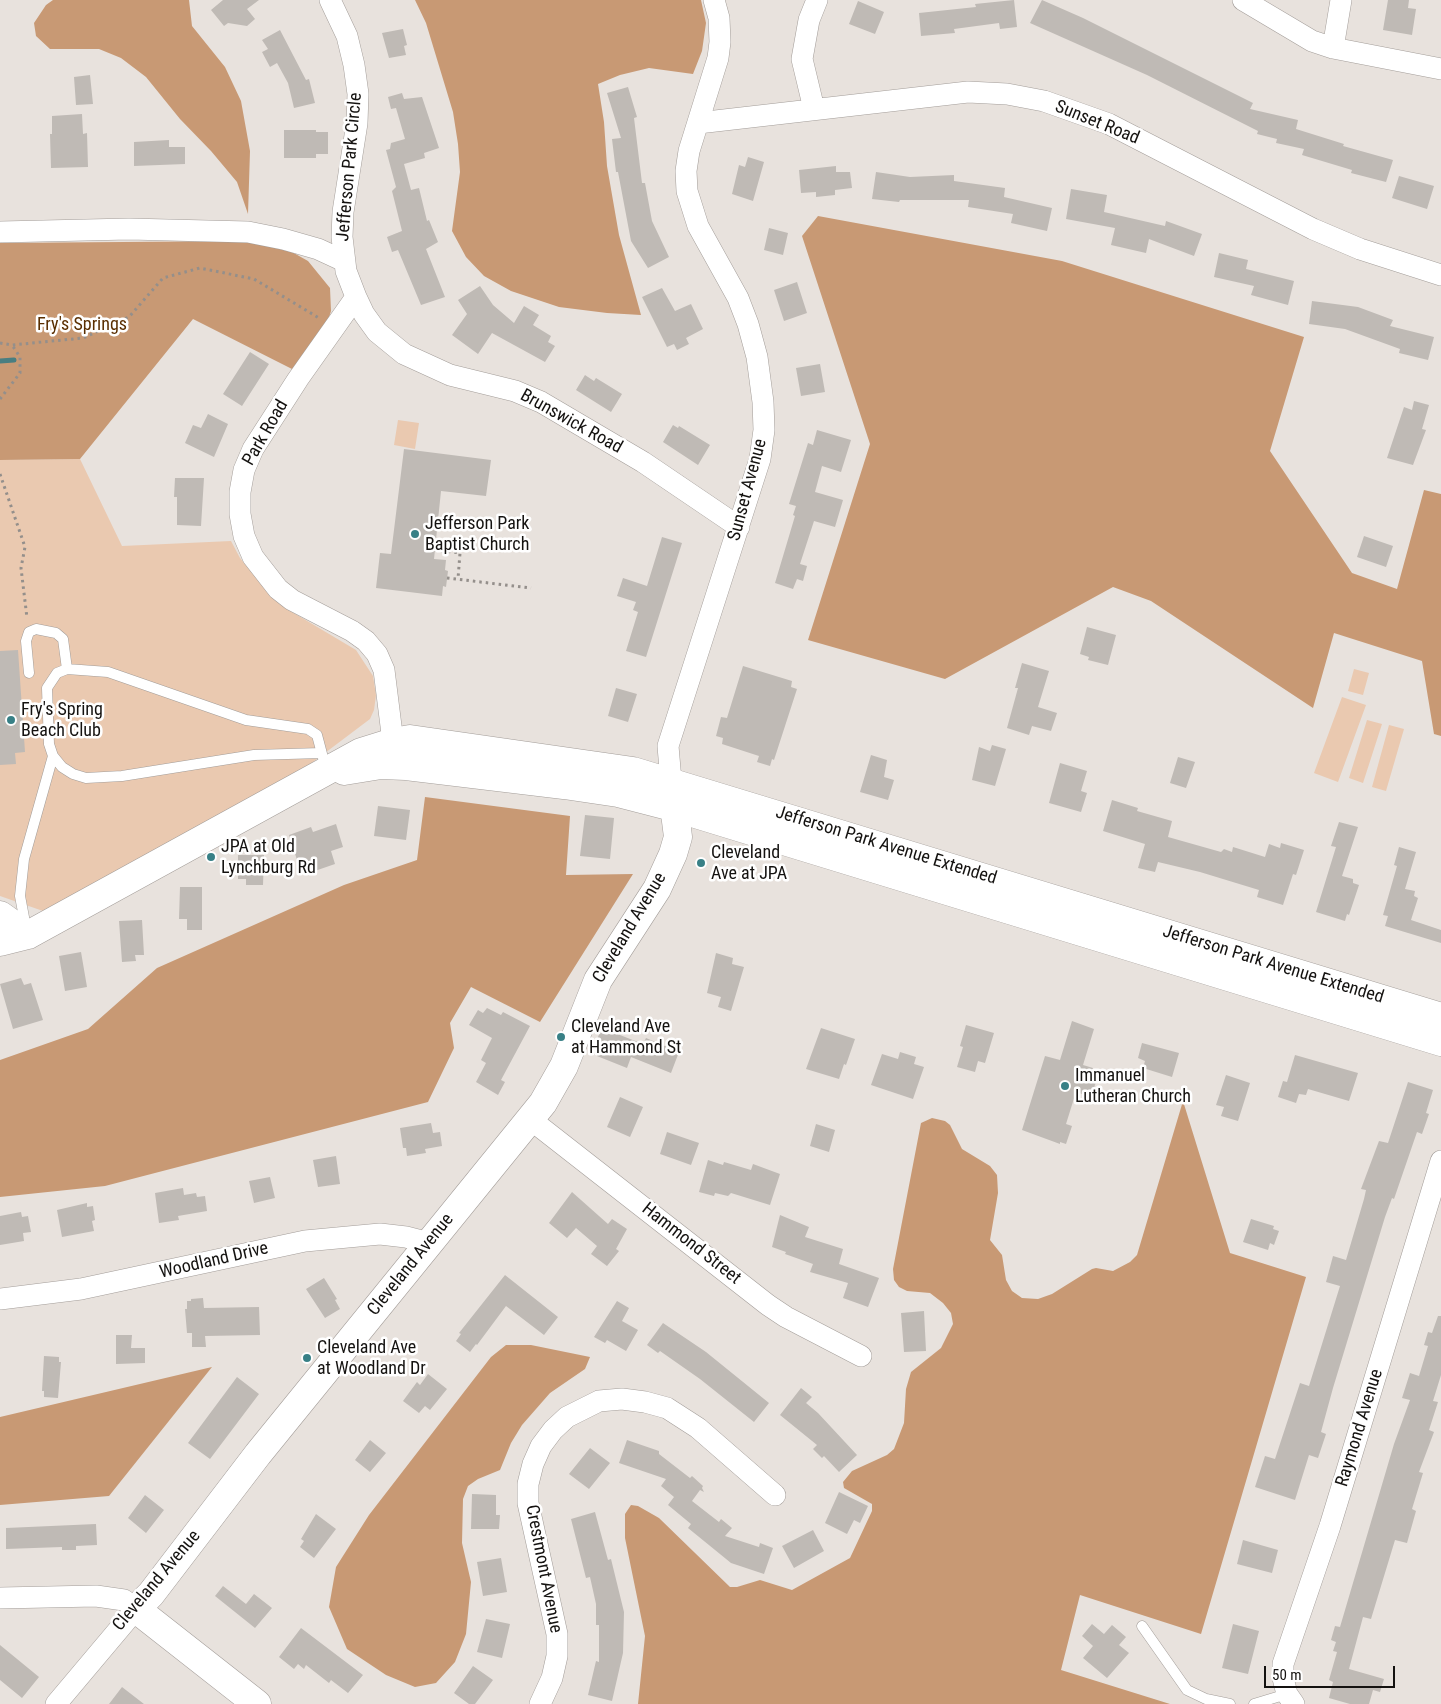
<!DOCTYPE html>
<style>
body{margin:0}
#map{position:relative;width:1441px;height:1704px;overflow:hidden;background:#e8e2dd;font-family:"Roboto Condensed",sans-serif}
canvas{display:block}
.scale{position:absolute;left:1264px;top:1666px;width:131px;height:22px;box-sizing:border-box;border:2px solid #141210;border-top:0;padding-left:6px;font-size:15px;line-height:18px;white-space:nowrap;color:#141210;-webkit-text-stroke:4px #fff;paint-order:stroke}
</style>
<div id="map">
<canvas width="1441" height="1704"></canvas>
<div class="scale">50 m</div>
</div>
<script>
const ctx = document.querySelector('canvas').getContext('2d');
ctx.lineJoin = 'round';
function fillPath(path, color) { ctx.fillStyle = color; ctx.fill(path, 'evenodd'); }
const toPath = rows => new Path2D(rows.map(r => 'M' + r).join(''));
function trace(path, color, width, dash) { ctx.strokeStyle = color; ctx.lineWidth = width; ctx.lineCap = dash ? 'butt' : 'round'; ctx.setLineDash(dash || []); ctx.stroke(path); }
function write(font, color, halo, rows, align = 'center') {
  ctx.font = font + ' "Roboto Condensed",sans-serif'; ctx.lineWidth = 5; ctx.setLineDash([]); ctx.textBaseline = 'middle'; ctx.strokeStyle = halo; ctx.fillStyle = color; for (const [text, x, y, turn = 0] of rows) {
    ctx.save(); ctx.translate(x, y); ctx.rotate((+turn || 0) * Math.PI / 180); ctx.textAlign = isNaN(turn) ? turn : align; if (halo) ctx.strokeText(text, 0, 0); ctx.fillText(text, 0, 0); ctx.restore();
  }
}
fillPath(toPath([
 [398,420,419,423,415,449,394,445],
 [80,459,122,546,231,541,240,558,269,593,287,609,356,650,373,676,376,695,374,710,370,719,309,765,50,910,43,911,0,896,0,460],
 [1354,669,1369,673,1363,695,1348,691],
 [1342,697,1366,705,1338,782,1314,773],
 [1367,720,1382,724,1363,783,1349,778],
 [1389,725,1404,729,1386,791,1372,787]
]), '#eac9b0');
fillPath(toPath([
 [53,0,189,0,192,26,225,67,241,101,250,151,248,214,237,182,211,151,180,119,146,77,121,58,99,49,50,49,36,36,34,23,46,5],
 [415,0,701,0,706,23,702,51,693,74,649,68,620,75,598,84,604,122,607,166,619,235,641,315,607,313,559,307,511,291,484,276,466,257,452,231,460,172,458,144,453,112,426,23],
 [818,216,1062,261,1304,337,1270,451,1352,573,1397,589,1424,490,1441,494,1441,736,1434,734,1422,661,1334,633,1313,708,1151,601,1113,587,945,679,808,640,870,444,802,236],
 [246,241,292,252,308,261,330,288,331,311,325,330,292,369,193,319,80,459,0,460,0,243],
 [425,797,570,816,566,875,633,874,540,1022,471,987,450,1023,454,1048,428,1102,105,1186,0,1197,0,1060,88,1029,157,968,344,885,417,860],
 [1183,1101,1230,1253,1306,1277,1201,1634,1080,1595,1061,1670,1170,1704,638,1704,645,1636,625,1538,625,1514,631,1505,638,1506,659,1518,730,1587,737,1587,760,1580,792,1590,850,1558,872,1511,872,1504,844,1488,843,1482,852,1471,887,1455,894,1449,904,1423,906,1389,911,1372,941,1348,953,1324,951,1313,943,1303,930,1293,907,1291,899,1287,894,1280,893,1269,921,1123,932,1118,945,1121,950,1125,962,1149,990,1166,997,1175,998,1193,990,1240,1002,1255,1006,1280,1012,1291,1022,1298,1038,1299,1052,1294,1092,1269,1096,1268,1113,1271,1130,1262,1137,1255],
 [506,1345,531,1345,590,1357,585,1369,550,1393,522,1425,511,1443,500,1470,478,1479,468,1486,463,1499,462,1543,471,1582,466,1634,455,1662,436,1683,415,1687,386,1675,347,1649,329,1607,336,1567,369,1515,491,1357],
 [212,1367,109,1496,0,1505,0,1417]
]), '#c89974');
trace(toPath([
 [0,361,14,360]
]), '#497e81', 5);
fillPath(toPath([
 [223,0,259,0,247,9,255,19,247,26,228,23,224,26,211,10],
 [1014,0,1017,27,1000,29,999,23,954,29,955,33,921,36,919,13,976,7,975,4],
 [1042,0,1083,18,1253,103,1250,109,1298,120,1296,129,1344,144,1343,146,1393,160,1386,182,1351,173,1352,170,1302,155,1304,149,1276,143,1277,139,1257,134,1258,131,1147,75,1030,23],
 [1388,0,1409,0,1408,8,1416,9,1412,35,1383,30],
 [858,1,884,12,875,34,849,24],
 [403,29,407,45,404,46,406,55,389,58,382,33],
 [280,30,306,80,309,79,315,103,294,108,288,83,277,63,270,67,262,52,268,49,262,40],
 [90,75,93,104,76,105,74,77],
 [628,87,637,117,634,118,642,183,645,183,652,221,669,257,648,268,631,241,618,172,616,172,612,139,621,138,607,93],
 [402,93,404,99,422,97,439,148,424,153,425,158,404,164,411,190,419,188,427,221,429,220,438,242,426,249,445,297,421,305,398,250,392,252,387,237,402,231,392,191,396,187,386,150,390,149,391,143,405,139,396,108,391,109,388,97],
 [82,114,83,134,87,133,88,167,51,168,50,134,52,134,52,116],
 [284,130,316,130,316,132,328,132,328,154,316,154,316,158,284,158],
 [169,140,169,147,185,147,185,164,134,166,134,142],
 [748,157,764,162,753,201,732,194,739,165,745,167],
 [836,166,836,172,850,172,852,188,835,190,835,195,816,197,816,192,801,193,799,170],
 [876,172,910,177,954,175,954,181,1005,188,1004,197,1052,208,1047,231,1011,223,1013,214,968,207,969,200,900,200,899,202,872,199],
 [1399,176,1434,186,1427,209,1392,198],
 [1071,189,1107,195,1104,212,1165,226,1166,221,1202,234,1194,256,1149,239,1146,253,1111,245,1115,228,1066,219],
 [769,228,788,233,783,255,764,250],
 [1219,253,1248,260,1246,269,1294,281,1288,305,1251,295,1254,286,1214,277],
 [797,282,807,313,784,321,774,290],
 [480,286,493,305,514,323,524,306,539,315,533,325,551,336,548,342,555,346,545,362,492,333,478,354,452,335,467,314,458,300],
 [662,288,675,311,691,304,703,329,686,338,689,344,677,350,674,344,667,347,642,297],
 [1312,301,1358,307,1393,320,1390,326,1434,337,1428,360,1399,353,1400,349,1345,329,1309,324],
 [250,352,269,364,242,406,223,394],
 [820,364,825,392,801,396,796,368],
 [585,375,594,381,596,378,622,394,611,412,576,390],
 [1414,401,1429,405,1422,429,1426,430,1413,465,1387,458,1404,407,1412,410],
 [208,414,228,424,214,457,185,443,193,425,201,428],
 [673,425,678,428,679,426,710,445,698,465,663,442],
 [817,430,851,440,841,472,822,466,815,492,843,500,835,527,814,521,800,564,807,566,803,581,797,579,793,589,775,583,795,516,793,515,796,506,789,504,808,443,813,445],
 [404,449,491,460,486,496,441,491,434,559,446,560,445,570,448,571,446,587,443,586,442,596,376,588,380,553,391,554],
 [175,478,204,478,201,526,177,525,177,497,174,497],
 [1364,536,1393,546,1386,567,1357,557],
 [662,537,682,543,646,657,626,651,638,612,633,610,636,602,617,596,623,578,647,586],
 [1087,627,1116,635,1108,665,1088,660,1089,657,1080,654],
 [18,650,25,752,15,753,16,764,0,765,0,651],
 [1022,663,1049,671,1038,707,1057,713,1051,731,1032,726,1029,735,1007,728,1018,688,1015,688],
 [743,666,792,681,791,687,797,689,774,760,772,759,770,766,757,762,759,756,722,744,723,738,716,736,721,717,727,718],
 [616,688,637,694,628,722,608,716],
 [992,745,1006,749,995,786,972,780,979,747,990,751],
 [871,755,887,760,884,777,894,780,888,800,860,792],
 [1178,757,1195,762,1186,788,1170,783],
 [1060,763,1087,771,1081,791,1087,793,1081,812,1049,803],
 [1112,800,1138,808,1137,811,1172,821,1168,837,1221,852,1224,849,1232,852,1233,847,1265,857,1269,844,1280,848,1281,843,1304,850,1296,875,1293,874,1283,905,1257,897,1259,890,1200,872,1158,862,1155,872,1138,868,1145,844,1103,831],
 [378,806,410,810,406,840,374,836],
 [585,815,614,818,610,859,580,856],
 [1339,822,1358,827,1342,876,1353,879,1353,883,1359,885,1349,915,1347,914,1345,921,1316,912,1336,847,1331,846],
 [336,824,343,847,331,851,335,864,306,874,302,862,298,863,289,835,311,827,313,832],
 [1399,847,1416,852,1405,889,1415,891,1414,896,1418,898,1411,920,1441,930,1441,943,1385,926,1388,916,1383,915,1397,866,1394,865],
 [238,855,264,855,263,885,246,885,246,879,238,879],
 [180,887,202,887,202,930,187,930,187,919,179,919],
 [142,920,144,955,135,955,136,961,122,962,119,921],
 [81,952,87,987,65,991,59,956],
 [716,953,733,958,732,964,744,967,731,1011,718,1007,721,997,707,993],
 [21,978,24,985,31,983,43,1020,13,1029,0,984],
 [487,1008,501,1015,503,1012,530,1026,501,1080,505,1082,498,1095,476,1082,486,1063,481,1060,492,1038,469,1025,478,1010,483,1013],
 [1072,1021,1094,1029,1083,1065,1093,1068,1090,1077,1097,1079,1091,1097,1076,1092,1066,1124,1072,1126,1066,1144,1060,1142,1060,1144,1022,1130,1045,1056,1060,1060],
 [966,1025,994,1033,985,1063,978,1061,975,1072,957,1067,963,1047,960,1046],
 [602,1028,643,1044,646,1038,679,1052,671,1073,631,1057,627,1068,597,1056,600,1048,594,1046],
 [821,1028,855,1039,846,1065,844,1064,839,1079,806,1069],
 [1142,1043,1179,1053,1172,1077,1143,1068,1145,1061,1138,1058],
 [900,1052,916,1057,914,1064,924,1067,913,1099,871,1085,882,1054,898,1059],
 [1295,1055,1358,1073,1349,1101,1308,1089,1306,1095,1299,1094,1296,1103,1278,1097,1283,1081,1287,1082],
 [1226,1075,1250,1083,1238,1121,1221,1116,1224,1107,1216,1105],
 [1408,1082,1433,1090,1426,1113,1429,1114,1422,1134,1417,1132,1394,1199,1392,1198,1385,1217,1333,1388,1321,1432,1326,1434,1318,1458,1309,1455,1295,1500,1255,1487,1265,1456,1275,1459,1300,1383,1309,1386,1340,1286,1326,1282,1333,1256,1346,1260,1364,1199,1366,1190,1361,1189,1379,1141,1388,1143],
 [620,1097,643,1107,630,1137,607,1127],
 [431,1123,433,1133,440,1132,442,1146,425,1149,426,1153,407,1156,406,1148,403,1148,400,1128],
 [816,1124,835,1130,829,1152,810,1146],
 [667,1132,699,1143,691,1165,660,1154],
 [336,1156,340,1184,318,1187,313,1160],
 [708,1160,723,1165,724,1162,751,1170,753,1164,780,1174,770,1205,731,1193,728,1196,715,1193,714,1196,699,1192],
 [270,1177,275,1198,254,1203,249,1181],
 [183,1188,184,1195,196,1193,197,1197,205,1196,207,1211,178,1216,179,1220,159,1223,155,1193],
 [572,1192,608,1224,612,1219,627,1229,616,1249,619,1251,607,1266,591,1254,597,1246,576,1228,567,1238,549,1223],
 [87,1203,87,1207,93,1206,95,1220,92,1221,94,1231,62,1237,57,1210],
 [21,1212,22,1217,28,1216,31,1232,23,1233,24,1241,0,1245,0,1216],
 [780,1215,809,1227,805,1237,843,1249,839,1264,879,1278,868,1307,843,1298,848,1283,810,1272,813,1264,785,1254,786,1252,772,1247],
 [1251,1219,1274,1226,1273,1229,1279,1231,1274,1245,1270,1243,1268,1250,1243,1242],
 [505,1275,558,1317,544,1335,506,1306,477,1345,476,1344,470,1352,456,1341,461,1334,459,1333],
 [324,1278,337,1299,335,1300,340,1309,325,1318,306,1289],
 [203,1298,204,1308,259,1307,260,1335,205,1336,206,1347,192,1347,192,1333,187,1333,185,1309,187,1309,187,1301,191,1301,191,1299],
 [617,1301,629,1308,622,1321,638,1330,626,1351,607,1340,605,1343,594,1337],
 [924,1311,926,1351,904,1352,901,1313],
 [1438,1316,1441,1316,1441,1375,1433,1401,1438,1402,1429,1430,1434,1432,1419,1472,1423,1473,1412,1509,1416,1511,1407,1543,1395,1540,1371,1619,1363,1617,1349,1669,1384,1679,1380,1692,1373,1690,1369,1704,1350,1704,1329,1698,1333,1682,1329,1680,1337,1652,1333,1651,1336,1642,1331,1640,1335,1626,1340,1627,1394,1444,1410,1400,1402,1398,1410,1373,1419,1376,1428,1346,1424,1345,1428,1332,1432,1333],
 [663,1323,706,1352,769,1403,754,1422,700,1379,660,1351,658,1353,647,1345],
 [116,1335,132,1335,131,1348,145,1348,145,1363,116,1364],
 [44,1356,59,1357,59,1362,61,1362,58,1398,44,1397,44,1391,42,1391],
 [428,1374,447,1389,430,1410,425,1406,419,1413,403,1401,417,1382,420,1385],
 [237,1377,259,1394,210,1459,188,1443],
 [801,1388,812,1397,806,1403,818,1413,857,1455,839,1472,824,1456,822,1458,813,1449,817,1445,780,1415],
 [370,1440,386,1453,370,1472,355,1460],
 [627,1440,659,1451,659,1454,690,1478,692,1476,703,1486,702,1488,704,1492,700,1490,692,1501,719,1522,721,1519,732,1528,725,1536,759,1547,760,1543,773,1548,764,1574,731,1563,688,1528,691,1524,668,1505,674,1497,661,1486,666,1479,619,1463],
 [590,1448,610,1463,589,1489,569,1474],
 [839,1492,868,1506,860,1523,854,1520,847,1534,825,1523],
 [472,1494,496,1495,496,1515,500,1515,499,1529,471,1529],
 [145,1495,164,1510,146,1533,128,1518],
 [595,1512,608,1560,611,1559,624,1612,623,1653,612,1701,588,1695,596,1661,599,1662,599,1625,596,1625,596,1604,590,1577,586,1578,571,1519],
 [316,1514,336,1529,314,1558,300,1547,304,1541,301,1539],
 [96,1524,97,1545,76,1546,76,1550,62,1550,62,1547,6,1549,6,1528],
 [813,1530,824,1551,794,1568,782,1546],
 [1243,1540,1278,1550,1272,1573,1237,1564],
 [501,1558,507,1592,483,1596,477,1562],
 [223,1586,246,1604,254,1594,272,1608,255,1628,215,1596],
 [486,1619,510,1624,502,1658,477,1652],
 [1092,1624,1104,1634,1112,1625,1126,1637,1119,1645,1129,1653,1107,1678,1083,1658,1093,1646,1082,1636],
 [1233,1624,1259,1631,1248,1674,1222,1668],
 [301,1628,363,1675,348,1693,331,1680,329,1683,306,1665,304,1669,298,1664,294,1669,279,1657],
 [0,1645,39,1677,22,1698,0,1680],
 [473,1666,493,1680,475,1704,469,1704,454,1693],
 [122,1687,144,1704,109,1704]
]), '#bfbab5');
const lane = toPath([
 [29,673,26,641,29,632,36,629,56,633,63,639,67,669],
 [321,753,254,755,122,776,86,778,73,774,62,767,53,756,49,744,47,688,57,673,67,669,108,672,246,720,308,729,317,735,326,769],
 [26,928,20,896,24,859,53,756],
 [1142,1626,1187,1690,1206,1699,1230,1704],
 [1254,1704,1287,1694]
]);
const street = toPath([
 [330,0,347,36,354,65,358,94,357,123,343,212,342,237,346,271,356,297,298,379,253,449,244,470,240,492,240,514,244,536,253,557,278,589,292,600,352,631,366,641,377,654,384,670,393,742],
 [1243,0,1312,41,1333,48,1441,69],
 [1333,48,1341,0],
 [814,109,802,59,809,20,817,0],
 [698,123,968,92,1007,94,1044,101,1109,124,1313,229,1360,249,1441,275],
 [0,232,129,229,248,232,283,239,318,249,344,261],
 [356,297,364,314,377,332,404,354,450,375,515,391,541,402,643,462,739,527],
 [671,781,668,746,760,459,764,430,763,402,757,357,748,324,738,298,698,226,687,191,686,171,689,151,718,58,720,42,719,18,714,0],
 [530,1119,768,1305,786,1317,861,1356],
 [0,1299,81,1289,305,1241,380,1234,406,1237,429,1243],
 [0,1598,96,1596,124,1600,136,1609,56,1704],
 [540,1704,552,1678,557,1656,557,1634,528,1503,528,1484,533,1464,541,1446,553,1430,567,1417,599,1401,622,1399,645,1402,667,1408,698,1428,775,1495],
 [1294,1704,1287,1694,1283,1678,1283,1664,1330,1526,1441,1161]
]);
const secondary = toPath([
 [344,771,381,765,406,766,564,785,618,793,676,808,1441,1042],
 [0,915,28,935],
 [0,942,28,935,361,752,393,742,410,739,633,771,1441,1017],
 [257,1704,136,1609,151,1594,258,1454,543,1103,564,1066,598,980,657,889,673,854,678,837,671,781]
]);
trace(lane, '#a39d99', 11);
trace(street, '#a39d99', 22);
trace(secondary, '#a39d99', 29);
trace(toPath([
 [0,343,12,345,83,338,129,317,163,278,200,268,254,279,319,318],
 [0,399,20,373,20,357,12,345],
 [0,474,25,547,21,568,27,618],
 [435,550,460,553,458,579],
 [447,578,531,588]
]), '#948f8b', 3, [2.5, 4]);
trace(lane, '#fff', 10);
trace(street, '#fff', 21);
trace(secondary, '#fff', 28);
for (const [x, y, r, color] of [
 [415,534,5,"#388086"],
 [11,720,5,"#388086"],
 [211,857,5,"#388086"],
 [701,863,5,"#388086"],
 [561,1037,5,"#388086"],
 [1065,1086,5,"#388086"],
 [307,1358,5,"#388086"]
]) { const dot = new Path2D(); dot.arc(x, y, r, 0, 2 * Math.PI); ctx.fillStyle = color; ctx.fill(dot); trace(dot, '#fff', 2); }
write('18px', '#141210', '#fff', [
 ["Sunset Road",1097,123,22],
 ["Jefferson Park Circle",350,167,-85],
 ["Brunswick Road",571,422,29],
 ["Park Road",266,433,-60],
 ["Sunset Avenue",748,490,-75],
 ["Jefferson Park Avenue Extended",886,846,17],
 ["Cleveland Avenue",630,928,-59],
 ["Jefferson Park Avenue Extended",1273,965,17],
 ["Hammond Street",691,1244,38],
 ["Woodland Drive",214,1261,-13],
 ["Cleveland Avenue",411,1265,-51],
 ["Raymond Avenue",1360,1428,-73],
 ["Crestmont Avenue",543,1569,79],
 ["Cleveland Avenue",157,1581,-50]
]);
write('18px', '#5a2e00', '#fff', [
 ["Fry's Springs",82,325]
]);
write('18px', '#141210', '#fff', [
 ["Jefferson Park",425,524],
 ["Baptist Church",425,545],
 ["Fry's Spring",21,710],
 ["Beach Club",21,731],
 ["JPA at Old",221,847],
 ["Lynchburg Rd",221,868],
 ["Cleveland",711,853],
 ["Ave at JPA",711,874],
 ["Cleveland Ave",571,1027],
 ["at Hammond St",571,1048],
 ["Immanuel",1075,1076],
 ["Lutheran Church",1075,1097],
 ["Cleveland Ave",317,1348],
 ["at Woodland Dr",317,1369]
], 'left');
</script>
